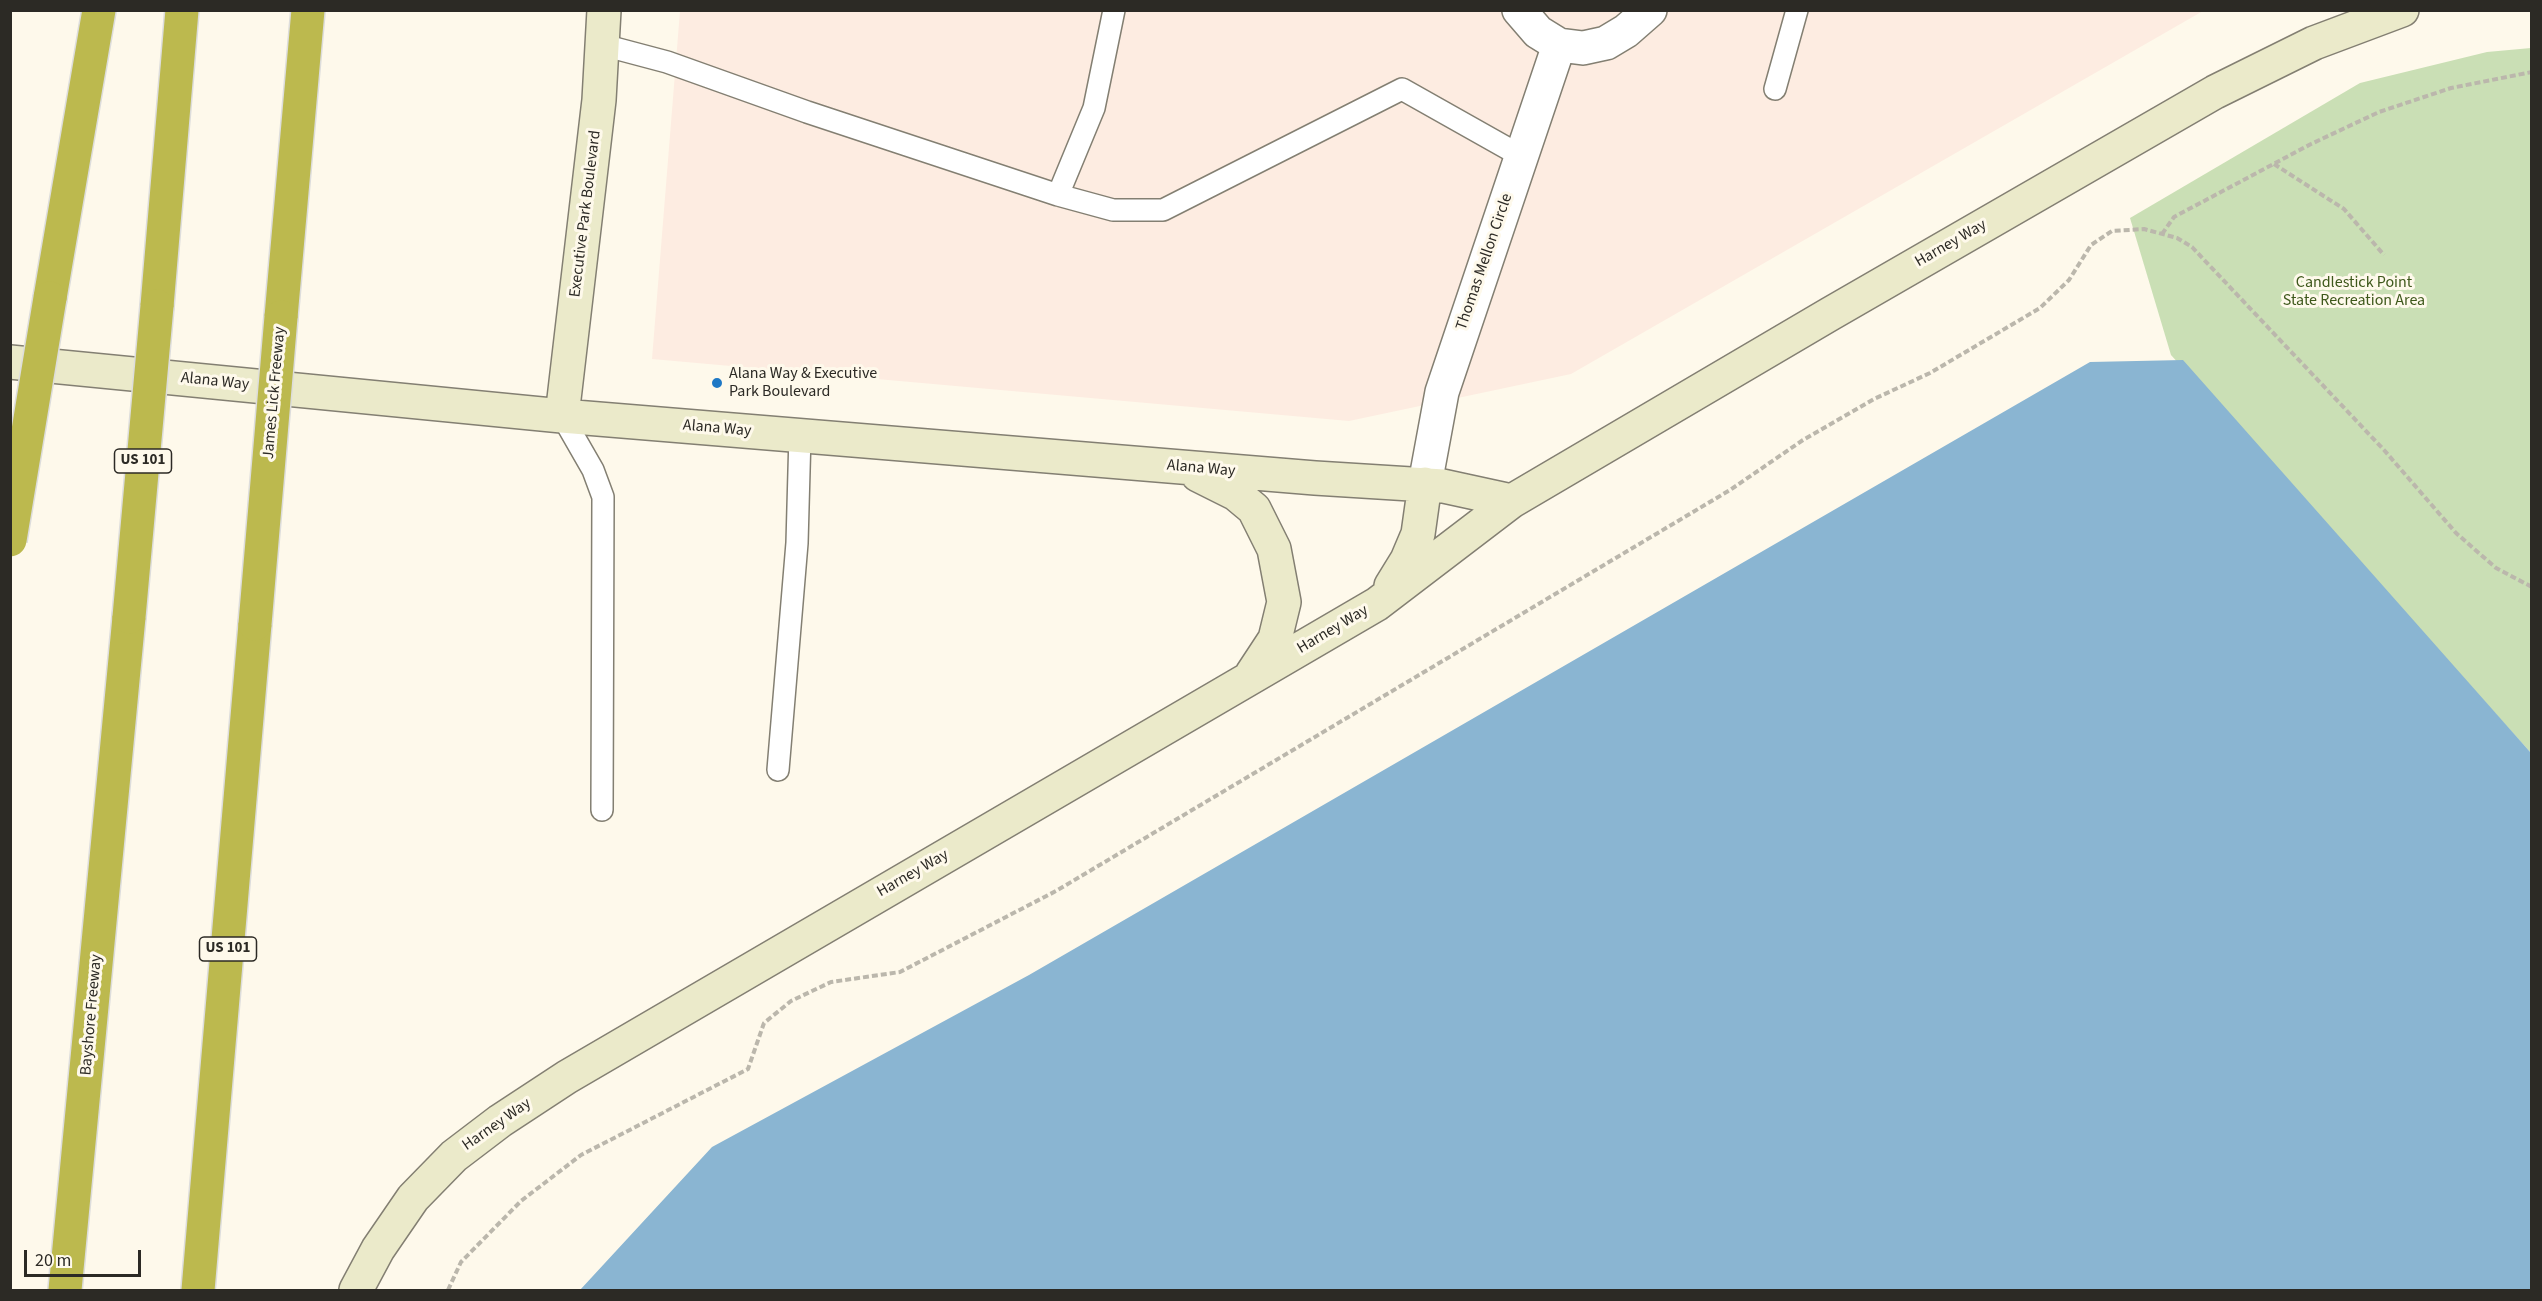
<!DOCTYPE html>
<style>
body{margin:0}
#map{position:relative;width:2542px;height:1301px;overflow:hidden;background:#fef9eb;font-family:"Source Sans 3",sans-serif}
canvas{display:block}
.frame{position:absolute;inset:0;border:12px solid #2c2a25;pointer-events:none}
.scale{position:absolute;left:24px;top:1250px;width:117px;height:27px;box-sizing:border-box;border:3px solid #2c2a25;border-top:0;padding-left:8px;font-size:18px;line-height:21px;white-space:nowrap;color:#2c2a25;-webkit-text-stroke:4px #fef9eb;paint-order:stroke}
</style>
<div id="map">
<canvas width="2542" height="1301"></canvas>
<div class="frame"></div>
<div class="scale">20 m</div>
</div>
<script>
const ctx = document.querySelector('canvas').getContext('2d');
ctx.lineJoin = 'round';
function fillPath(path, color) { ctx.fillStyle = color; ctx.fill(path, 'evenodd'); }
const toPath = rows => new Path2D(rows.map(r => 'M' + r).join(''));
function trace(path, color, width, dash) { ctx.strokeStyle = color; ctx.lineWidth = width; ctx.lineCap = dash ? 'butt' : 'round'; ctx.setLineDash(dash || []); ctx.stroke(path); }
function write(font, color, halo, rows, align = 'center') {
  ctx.font = font + ' "Source Sans 3",sans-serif'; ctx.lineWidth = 6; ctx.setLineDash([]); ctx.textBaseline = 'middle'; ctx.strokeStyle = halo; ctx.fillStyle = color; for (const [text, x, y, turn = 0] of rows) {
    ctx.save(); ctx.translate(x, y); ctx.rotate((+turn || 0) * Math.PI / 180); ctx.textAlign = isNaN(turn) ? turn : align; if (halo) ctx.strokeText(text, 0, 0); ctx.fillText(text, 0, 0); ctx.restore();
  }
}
fillPath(toPath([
 [680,11,2203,11,1571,374,1349,421,652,359]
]), '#fdece1');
fillPath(toPath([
 [2531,48,2531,753,2171,355,2130,218,2360,83,2487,52]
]), '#cadfb5');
fillPath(toPath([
 [2183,360,2531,753,2531,1290,580,1290,712,1147,1029,975,2090,362]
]), '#8ab5d2');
const lane = toPath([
 [603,45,667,62,807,112,1058,195,1113,210,1163,210,1402,89,1521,156],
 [1775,89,1797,10],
 [1058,195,1094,108,1114,10],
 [562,416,593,470,603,497,602,810],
 [778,770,797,543,800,435]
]);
const street = toPath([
 [1519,10,1538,32,1559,45,1583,48,1606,43,1626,31,1650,10],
 [1425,484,1442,392,1559,45]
]);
const secondary = toPath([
 [10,362,562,416,1315,478,1443,486,1512,501],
 [562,416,599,100,604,10],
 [1198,475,1236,494,1254,509,1274,549,1284,602,1275,639,1252,674],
 [1391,586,1407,560,1418,534,1425,484],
 [356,1290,378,1249,413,1198,454,1156,500,1121,567,1077,1377,604,1512,501,1830,314,2215,92,2314,43,2402,10]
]);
const highway = toPath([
 [50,298,99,10],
 [157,306,182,10],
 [281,317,308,10],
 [65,1290,129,617],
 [198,1290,255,624]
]);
trace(lane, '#837f72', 24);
trace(street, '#837f72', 36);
trace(secondary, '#837f72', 36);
trace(highway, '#dddddc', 36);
trace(toPath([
 [2274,164,2344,209,2384,255],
 [2162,234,2174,217,2311,144,2379,112,2451,88,2532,72],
 [448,1290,461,1262,521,1201,581,1155,748,1069,764,1023,791,1001,831,982,900,972,1056,891,1730,490,1803,440,1874,399,1930,373,2040,308,2069,280,2091,245,2112,231,2144,229,2177,238,2192,247,2384,450,2456,533,2496,568,2532,587]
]), '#bbb7ac', 4, [6, 3]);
trace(lane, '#fff', 21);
trace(street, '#fff', 33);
trace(secondary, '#ebeaca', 33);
trace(highway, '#bcb94e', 33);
const highwayBridge = toPath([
 [10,540,50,298],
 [129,617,157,306],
 [255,624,281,317]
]);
trace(highwayBridge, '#dddddc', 36, []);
trace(highwayBridge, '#bcb94e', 33);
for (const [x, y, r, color] of [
 [717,383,6,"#1e78c5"]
]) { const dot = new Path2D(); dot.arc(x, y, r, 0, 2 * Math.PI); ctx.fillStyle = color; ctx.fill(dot); trace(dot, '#fef9eb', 2); }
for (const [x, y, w] of [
 [143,461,57],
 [228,949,57]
]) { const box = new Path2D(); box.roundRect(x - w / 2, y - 12, w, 24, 4.5); ctx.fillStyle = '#fef9eb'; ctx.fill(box); trace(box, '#2c2a25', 1.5); }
write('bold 15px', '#2c2a25', null, [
 ["US 101",143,461],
 ["US 101",228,949]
]);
write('16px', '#2c2a25', '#fef9eb', [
 ["Executive Park Boulevard",586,214,-83],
 ["Harney Way",1951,244,-30],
 ["Thomas Mellon Circle",1485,262,-71],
 ["Alana Way",215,382,6],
 ["James Lick Freeway",275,393,-85],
 ["Alana Way",717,429,5],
 ["Alana Way",1201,469,5],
 ["Harney Way",1333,630,-31],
 ["Harney Way",913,874,-30],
 ["Bayshore Freeway",92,1015,-85],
 ["Harney Way",497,1125,-35]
]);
write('16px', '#3e581b', '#fef9eb', [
 ["Candlestick Point",2354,283],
 ["State Recreation Area",2354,301]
]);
write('16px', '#2c2a25', '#fef9eb', [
 ["Alana Way & Executive",729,374],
 ["Park Boulevard",729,392]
], 'left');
</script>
